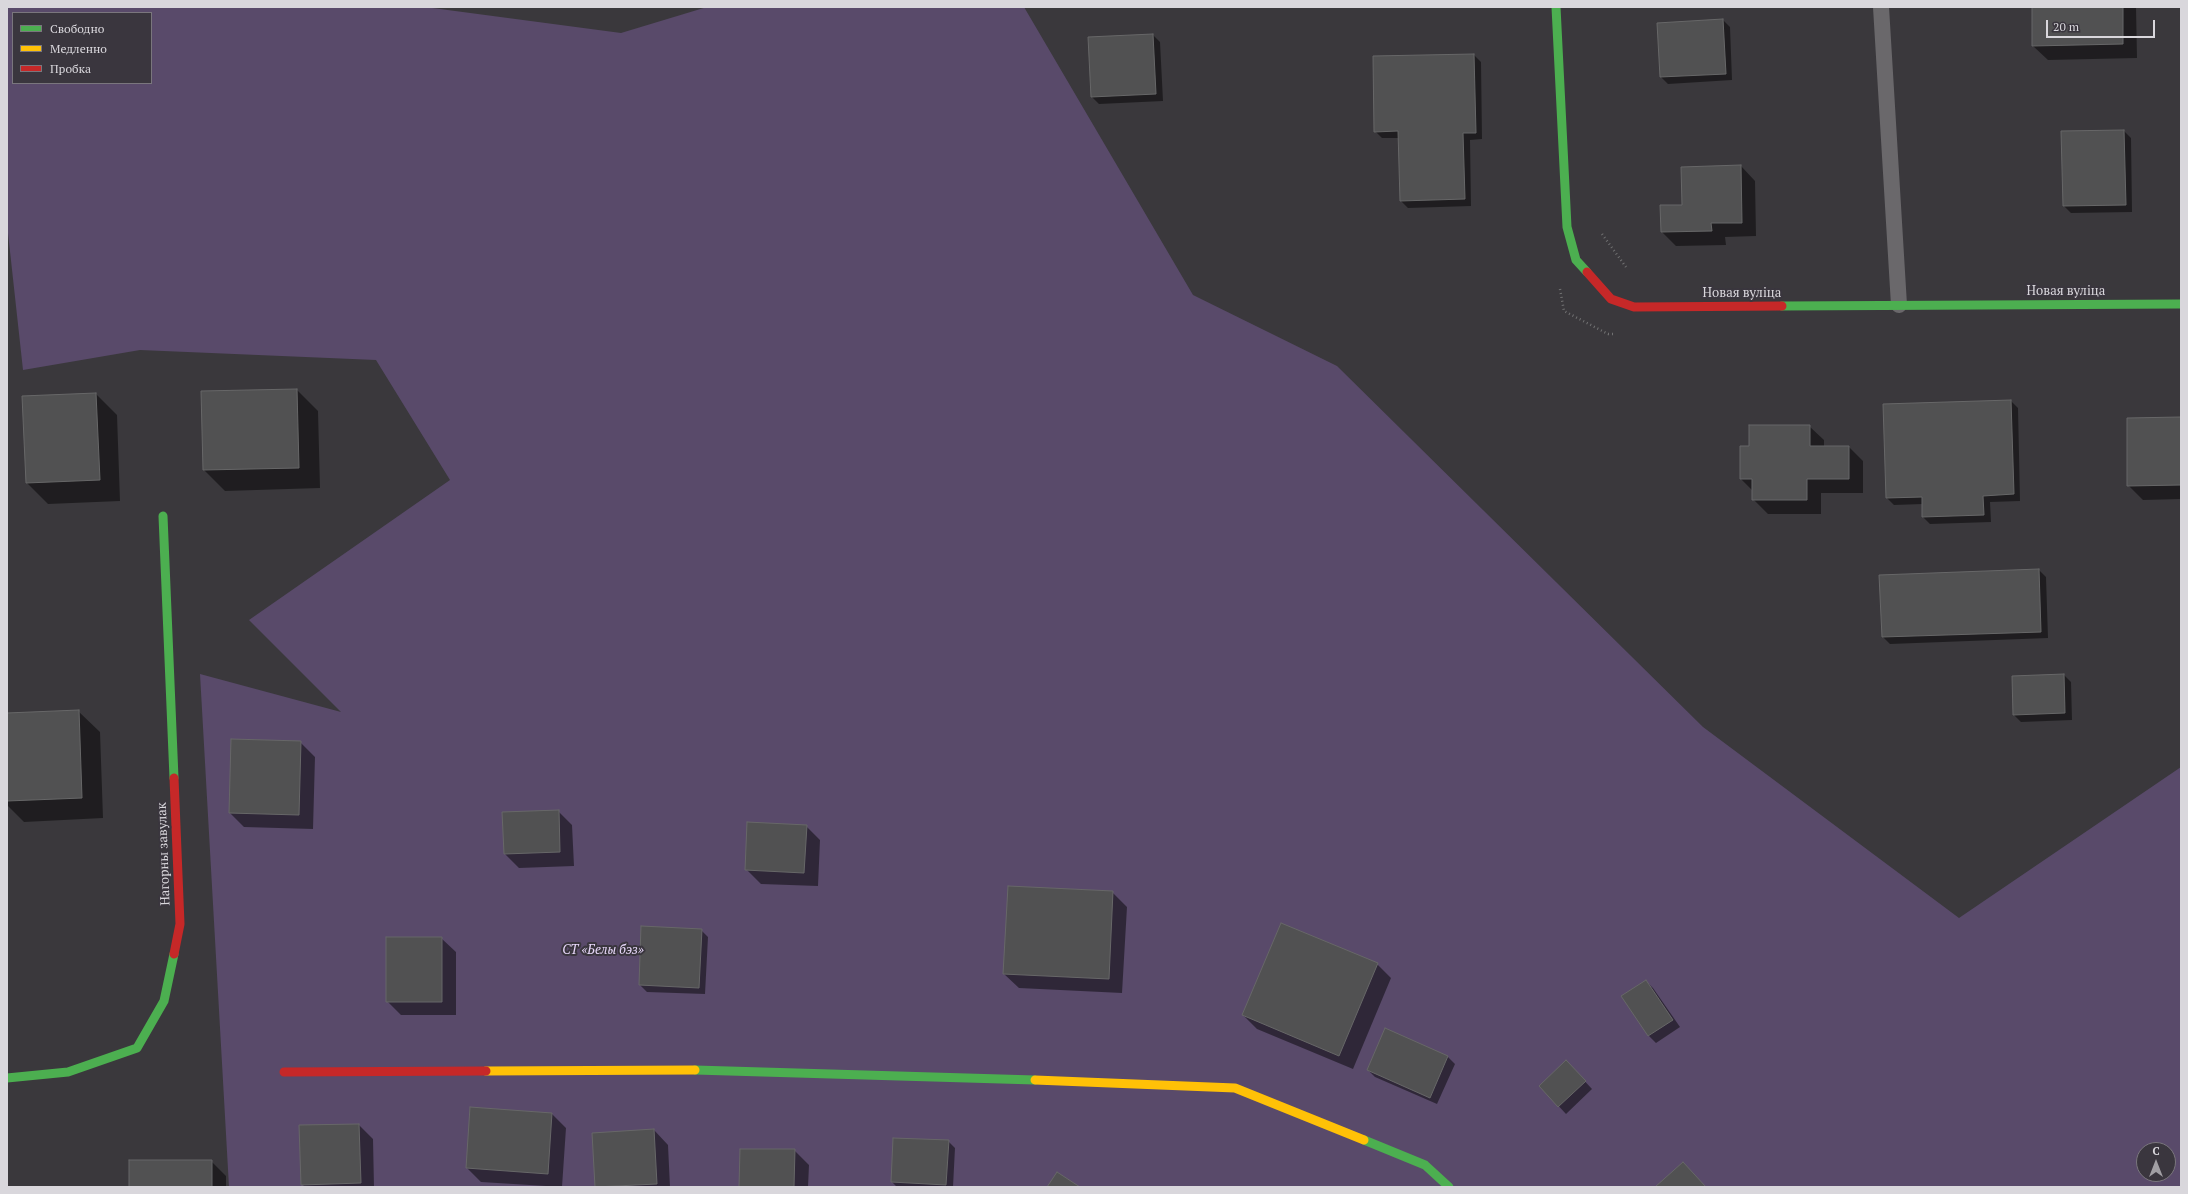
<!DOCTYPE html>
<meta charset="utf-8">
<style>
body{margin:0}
#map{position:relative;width:2188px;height:1194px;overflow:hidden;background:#3a383c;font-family:"PT Serif",serif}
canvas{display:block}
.frame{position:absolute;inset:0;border:8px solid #d9d7dc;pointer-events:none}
.legend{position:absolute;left:12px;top:12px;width:140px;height:72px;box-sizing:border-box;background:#3a363e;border:1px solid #7a767d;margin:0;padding:5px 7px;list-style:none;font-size:12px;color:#d9d7dc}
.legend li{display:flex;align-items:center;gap:8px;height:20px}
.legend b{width:20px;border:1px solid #7a767d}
.north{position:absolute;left:2136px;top:1142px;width:40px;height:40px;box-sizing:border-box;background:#3a363e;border:1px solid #7a767d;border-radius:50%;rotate:0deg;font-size:11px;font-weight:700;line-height:16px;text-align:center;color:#d9d7dc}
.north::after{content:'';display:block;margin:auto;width:14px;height:18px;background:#a19fa4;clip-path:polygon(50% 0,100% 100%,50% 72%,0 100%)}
.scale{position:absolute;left:2046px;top:20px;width:109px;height:18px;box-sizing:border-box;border:2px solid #d9d7dc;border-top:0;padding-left:5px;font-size:12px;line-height:14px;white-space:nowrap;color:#d9d7dc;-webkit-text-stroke:3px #3a363e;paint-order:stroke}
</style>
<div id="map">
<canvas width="2188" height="1194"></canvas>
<div class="frame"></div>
<ul class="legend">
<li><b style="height:5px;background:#4caf50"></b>Свободно</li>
<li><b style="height:5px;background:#ffc107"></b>Медленно</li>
<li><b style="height:5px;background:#c62828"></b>Пробка</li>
</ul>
<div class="north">С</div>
<div class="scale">20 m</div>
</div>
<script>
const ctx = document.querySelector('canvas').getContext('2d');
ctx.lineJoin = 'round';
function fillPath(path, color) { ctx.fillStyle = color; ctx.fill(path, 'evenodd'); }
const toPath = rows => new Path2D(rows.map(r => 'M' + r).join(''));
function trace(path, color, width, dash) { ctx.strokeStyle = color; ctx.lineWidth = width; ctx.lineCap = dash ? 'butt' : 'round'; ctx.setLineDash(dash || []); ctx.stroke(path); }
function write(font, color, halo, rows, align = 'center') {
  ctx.font = font + ' "PT Serif",serif'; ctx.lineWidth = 4; ctx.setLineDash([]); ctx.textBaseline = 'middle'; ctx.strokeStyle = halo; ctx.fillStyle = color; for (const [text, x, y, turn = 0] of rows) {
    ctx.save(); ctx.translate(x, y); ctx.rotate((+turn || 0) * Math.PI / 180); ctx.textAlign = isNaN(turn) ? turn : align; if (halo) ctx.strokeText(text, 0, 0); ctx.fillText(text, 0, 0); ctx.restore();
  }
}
fillPath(toPath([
 [7,7,425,7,621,33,707,7,1024,7,1193,295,1337,366,1703,727,1959,918,2181,767,2181,1187,229,1187,200,674,341,712,249,620,450,480,376,360,140,350,23,370,7,224],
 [13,13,151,13,151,83,13,83],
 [2144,1150,2168,1150,2168,1174,2144,1174]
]), '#594a6a');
fillPath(toPath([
 [2033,7,2136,7,2137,58,2048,60,2033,46],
 [1723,20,1730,27,1732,80,1668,84,1661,77],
 [1153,35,1160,42,1163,101,1099,104,1092,97],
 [1474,55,1481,62,1482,139,1470,140,1471,206,1408,208,1401,201,1399,138,1382,138,1375,131],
 [2124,131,2131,138,2132,212,2071,213,2064,206],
 [1741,166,1755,181,1756,236,1725,237,1726,245,1676,246,1662,232,1683,206],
 [297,390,318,411,320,488,225,491,204,470],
 [96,394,117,415,120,501,48,504,27,483,23,397],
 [2011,401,2018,408,2020,501,1990,502,1991,522,1930,524,1923,517,1923,504,1894,505,1887,498],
 [2181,418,2181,499,2143,500,2128,485],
 [1809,426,1824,440,1824,447,1849,447,1863,461,1863,493,1821,493,1821,514,1768,514,1753,499,1753,491,1741,479,1750,447],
 [2039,570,2046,577,2048,638,1890,644,1883,637],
 [2064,675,2071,682,2072,720,2021,722,2014,715],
 [78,711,100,732,103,818,24,822,7,805,7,714],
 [300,742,315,757,313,829,244,827,230,813],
 [558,811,572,825,574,866,519,868,505,854,503,813],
 [806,826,820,840,818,886,761,884,746,869],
 [1112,892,1127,907,1122,993,1019,988,1004,974],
 [701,930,708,937,705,994,647,992,640,985],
 [441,938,456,952,456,1015,401,1015,387,1001],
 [1377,964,1391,978,1353,1069,1257,1029,1243,1015],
 [1646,981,1653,988,1680,1027,1656,1043,1649,1036,1623,996],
 [1385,1030,1448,1057,1455,1064,1437,1104,1375,1077,1368,1070],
 [1566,1061,1592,1089,1566,1114,1540,1086],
 [471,1108,552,1114,566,1128,562,1187,481,1182,467,1168],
 [359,1125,373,1139,374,1187,305,1187,302,1184],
 [654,1130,668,1145,670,1187,596,1187],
 [948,1141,955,1148,953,1187,897,1187,892,1182],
 [794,1150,809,1165,808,1187,740,1187],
 [211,1161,226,1176,226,1187,130,1187]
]), '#0007');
const building = toPath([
 [2032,7,2123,7,2123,44,2032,46,2032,7],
 [1723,19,1726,74,1660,77,1657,23,1723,19],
 [1153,34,1156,94,1091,97,1088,37,1153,34],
 [1474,54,1476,133,1463,133,1465,199,1400,201,1398,131,1374,132,1373,56,1474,54],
 [2124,130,2126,205,2063,206,2061,131,2124,130],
 [1741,165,1742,223,1711,223,1712,231,1661,232,1660,205,1682,205,1681,167,1741,165],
 [297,389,299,468,203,470,201,391,297,389],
 [96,393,100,480,26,483,22,396,96,393],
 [2011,400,2014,494,1983,496,1984,515,1922,517,1922,497,1886,498,1883,404,2011,400],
 [2181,417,2181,485,2127,486,2127,418,2181,417],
 [1749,425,1810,425,1810,446,1849,446,1849,479,1807,479,1807,500,1752,500,1752,479,1740,479,1740,446,1749,446,1749,425],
 [2039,569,2041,632,1882,637,1879,575,2039,569],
 [2064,674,2065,713,2013,715,2012,676,2064,674],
 [79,710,82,798,7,801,7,713,79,710],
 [231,739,301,741,299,815,229,813,231,739],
 [559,810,560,852,504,854,502,812,559,810],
 [747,822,807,825,804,873,745,870,747,822],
 [1008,886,1113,891,1109,979,1003,974,1008,886],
 [1281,923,1378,963,1339,1056,1242,1015,1281,923],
 [641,926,702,929,699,988,639,985,641,926],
 [386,937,442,937,442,1002,386,1002,386,937],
 [1646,980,1673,1020,1648,1036,1621,996,1646,980],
 [1385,1028,1448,1056,1430,1098,1367,1070,1385,1028],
 [1566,1060,1586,1081,1558,1107,1539,1086,1566,1060],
 [470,1107,552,1113,548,1174,466,1168,470,1107],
 [359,1124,361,1183,301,1185,299,1125,359,1124],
 [654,1129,657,1184,595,1187,592,1133,654,1129],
 [893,1138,949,1140,946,1185,891,1182,893,1138],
 [740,1149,795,1149,794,1187,739,1187,740,1149],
 [129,1160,212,1160,212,1187,129,1187,129,1160],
 [1683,1162,1706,1187,1655,1187,1683,1162],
 [1057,1172,1080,1187,1047,1187,1057,1172]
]);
fillPath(building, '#515152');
trace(building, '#676768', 1);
trace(toPath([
 [1602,234,1626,267],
 [1560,289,1564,311,1608,334,1615,334]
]), '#717172', 2.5, [1, 3]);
trace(toPath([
 [1881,7,1899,305]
]), '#6a686b', 16);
trace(toPath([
 [1556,7,1567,227,1576,260,1587,272],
 [1782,306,2181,304],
 [163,516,174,778],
 [695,1070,1035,1080],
 [7,1078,68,1072,137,1048,164,1001,174,954],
 [1364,1140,1425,1165,1449,1187]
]), '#4caf50', 9);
trace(toPath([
 [486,1071,695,1070],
 [1035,1080,1235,1088,1364,1140]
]), '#ffc107', 9);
trace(toPath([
 [1587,272,1611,299,1634,307,1782,306],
 [174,954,180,924,174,778],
 [284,1072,486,1071]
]), '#c62828', 9);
write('13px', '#d9d7dc', '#3a363e', [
 ["Новая вуліца",2066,291],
 ["Новая вуліца",1742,293],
 ["Нагорны завулак",164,854,-92]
]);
write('italic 13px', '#e8d8fa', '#3a363e', [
 ["СТ «Белы бэз»",603,950]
]);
</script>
